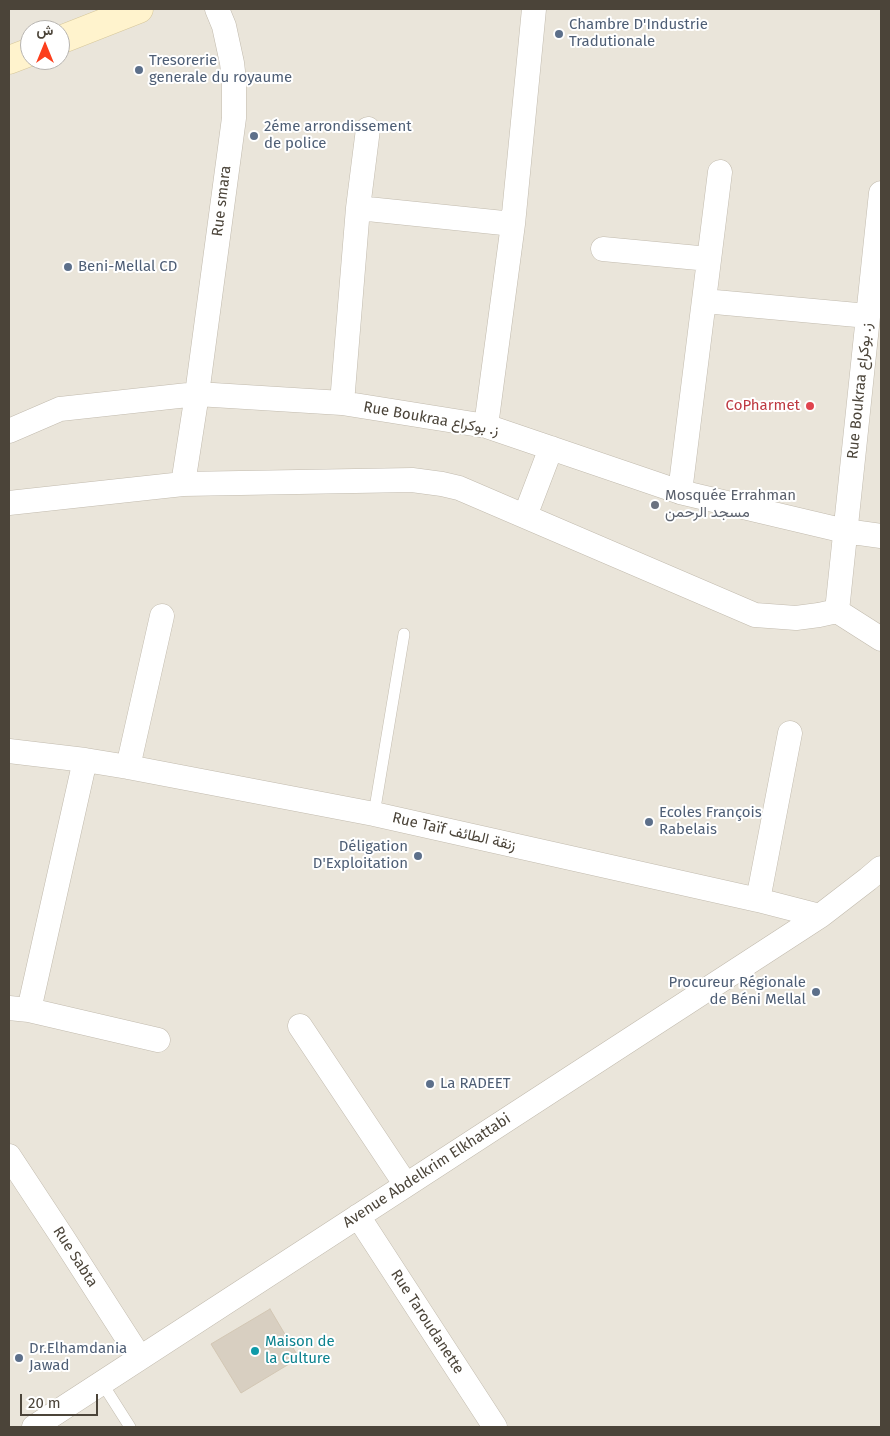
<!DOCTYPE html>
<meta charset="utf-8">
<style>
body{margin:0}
#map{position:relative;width:890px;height:1436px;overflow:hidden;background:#f6f3ec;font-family:"Fira Sans",Vazirmatn,sans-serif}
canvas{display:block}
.frame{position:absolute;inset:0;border:10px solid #4b4439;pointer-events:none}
.north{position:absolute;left:20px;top:20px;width:50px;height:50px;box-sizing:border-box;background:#fff;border:1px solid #b7b4b0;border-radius:50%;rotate:0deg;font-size:14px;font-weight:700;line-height:20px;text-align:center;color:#4b4439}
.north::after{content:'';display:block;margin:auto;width:18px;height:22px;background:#fc3f1d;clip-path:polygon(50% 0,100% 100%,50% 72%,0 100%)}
.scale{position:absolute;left:20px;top:1394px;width:78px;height:22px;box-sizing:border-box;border:2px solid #4b4439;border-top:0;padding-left:6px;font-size:15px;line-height:18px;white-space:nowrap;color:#4b4439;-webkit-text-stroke:4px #fff;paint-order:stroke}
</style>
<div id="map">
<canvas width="890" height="1436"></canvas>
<div class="frame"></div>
<div class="north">ش</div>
<div class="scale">20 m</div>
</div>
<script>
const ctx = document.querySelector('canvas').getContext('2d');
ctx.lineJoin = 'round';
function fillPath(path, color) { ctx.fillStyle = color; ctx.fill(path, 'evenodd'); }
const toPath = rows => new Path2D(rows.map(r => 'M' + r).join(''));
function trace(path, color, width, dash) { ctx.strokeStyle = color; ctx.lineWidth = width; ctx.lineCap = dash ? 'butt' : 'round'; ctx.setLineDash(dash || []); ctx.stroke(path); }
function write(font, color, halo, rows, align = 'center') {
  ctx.font = font + ' "Fira Sans",Vazirmatn,sans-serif'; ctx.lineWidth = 4; ctx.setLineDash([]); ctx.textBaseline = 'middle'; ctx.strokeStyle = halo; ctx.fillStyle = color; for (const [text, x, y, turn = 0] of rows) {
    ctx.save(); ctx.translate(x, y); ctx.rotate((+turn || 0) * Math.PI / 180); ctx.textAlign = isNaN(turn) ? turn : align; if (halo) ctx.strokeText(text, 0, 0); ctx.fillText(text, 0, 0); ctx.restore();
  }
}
fillPath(toPath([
 [9,9,881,9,881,1427,9,1427],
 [30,30,60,30,60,60,30,60]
]), '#eae5da');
const building = toPath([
 [270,1309,299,1358,241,1393,211,1344,270,1309]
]);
fillPath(building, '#d8cfc1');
trace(building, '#d3c7b4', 1);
const lane = toPath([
 [374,814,404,634],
 [102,1383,130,1427]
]);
const street = toPath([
 [358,208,513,224],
 [603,249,709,259],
 [704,301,868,316],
 [342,403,358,208,368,129],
 [486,426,513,224,534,9],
 [9,431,60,409,197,394,342,403,486,426,680,492,845,531,881,536],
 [183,484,197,394,234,118,234,80,232,63,224,26,217,9],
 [680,492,720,172],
 [9,503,183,484,412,480,442,484,459,488,755,615,796,618,819,615,837,611,881,639],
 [525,516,551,448],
 [837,611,881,193],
 [9,751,85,760,128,767,374,814,758,900,820,916,868,879,881,868],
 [128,767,162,616],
 [758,900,790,733],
 [9,1008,29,1010,158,1040],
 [29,1010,85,760],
 [300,1026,406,1185],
 [9,1156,63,1238,140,1358],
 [358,1216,495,1427],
 [34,1427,820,916]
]);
const secondary = toPath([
 [60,40,139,9],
 [9,60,30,52]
]);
trace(lane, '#c2bbae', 12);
trace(street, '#c2bbae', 25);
trace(secondary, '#d6c79b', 29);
trace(lane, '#fff', 11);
trace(street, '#fff', 24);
trace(secondary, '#fff3cd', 28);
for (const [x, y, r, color] of [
 [559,34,5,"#5c6f8a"],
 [139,70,5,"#5c6f8a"],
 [254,136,5,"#5c6f8a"],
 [68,267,5,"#5c6f8a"],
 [810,406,5,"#e0444e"],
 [655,505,5,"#6b7280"],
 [649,822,5,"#5c6f8a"],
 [418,856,5,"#5c6f8a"],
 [816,992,5,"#5c6f8a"],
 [430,1084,5,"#5c6f8a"],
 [255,1351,5,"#0f9aa8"],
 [19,1358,5,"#5c6f8a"]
]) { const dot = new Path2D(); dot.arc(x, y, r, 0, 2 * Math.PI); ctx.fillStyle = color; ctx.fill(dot); trace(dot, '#fff', 2); }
write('15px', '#4e5e75', '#fff', [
 ["Chambre D'Industrie",569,25],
 ["Tradutionale",569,42],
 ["Tresorerie",149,61],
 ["generale du royaume",149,78],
 ["2éme arrondissement",264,127],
 ["de police",264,144],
 ["Beni-Mellal CD",78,267],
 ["Ecoles François",659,813],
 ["Rabelais",659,830],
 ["Déligation",408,847,"right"],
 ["D'Exploitation",408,864,"right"],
 ["Procureur Régionale",806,983,"right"],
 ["de Béni Mellal",806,1000,"right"],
 ["La RADEET",440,1084],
 ["Dr.Elhamdania",29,1349],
 ["Jawad",29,1366]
], 'left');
write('15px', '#4b4439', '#fff', [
 ["Rue smara",222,201,-83],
 ["Rue Boukraa ز. بوكراع",860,391,-84],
 ["Rue Boukraa ز. بوكراع",431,419,10],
 ["Rue Taïf زنقة الطائف",454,832,13],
 ["Avenue Abdelkrim Elkhattabi",427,1171,-33],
 ["Rue Sabta",75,1257,57],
 ["Rue Taroudanette",427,1322,57]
]);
write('15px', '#be3a42', '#fff', [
 ["CoPharmet",800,406]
], 'right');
write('15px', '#5b616d', '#fff', [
 ["Mosquée Errahman",665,496],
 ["مسجد الرحمن",665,513]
], 'left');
write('15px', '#0d838f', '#fff', [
 ["Maison de",265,1342],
 ["la Culture",265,1359]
], 'left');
</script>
